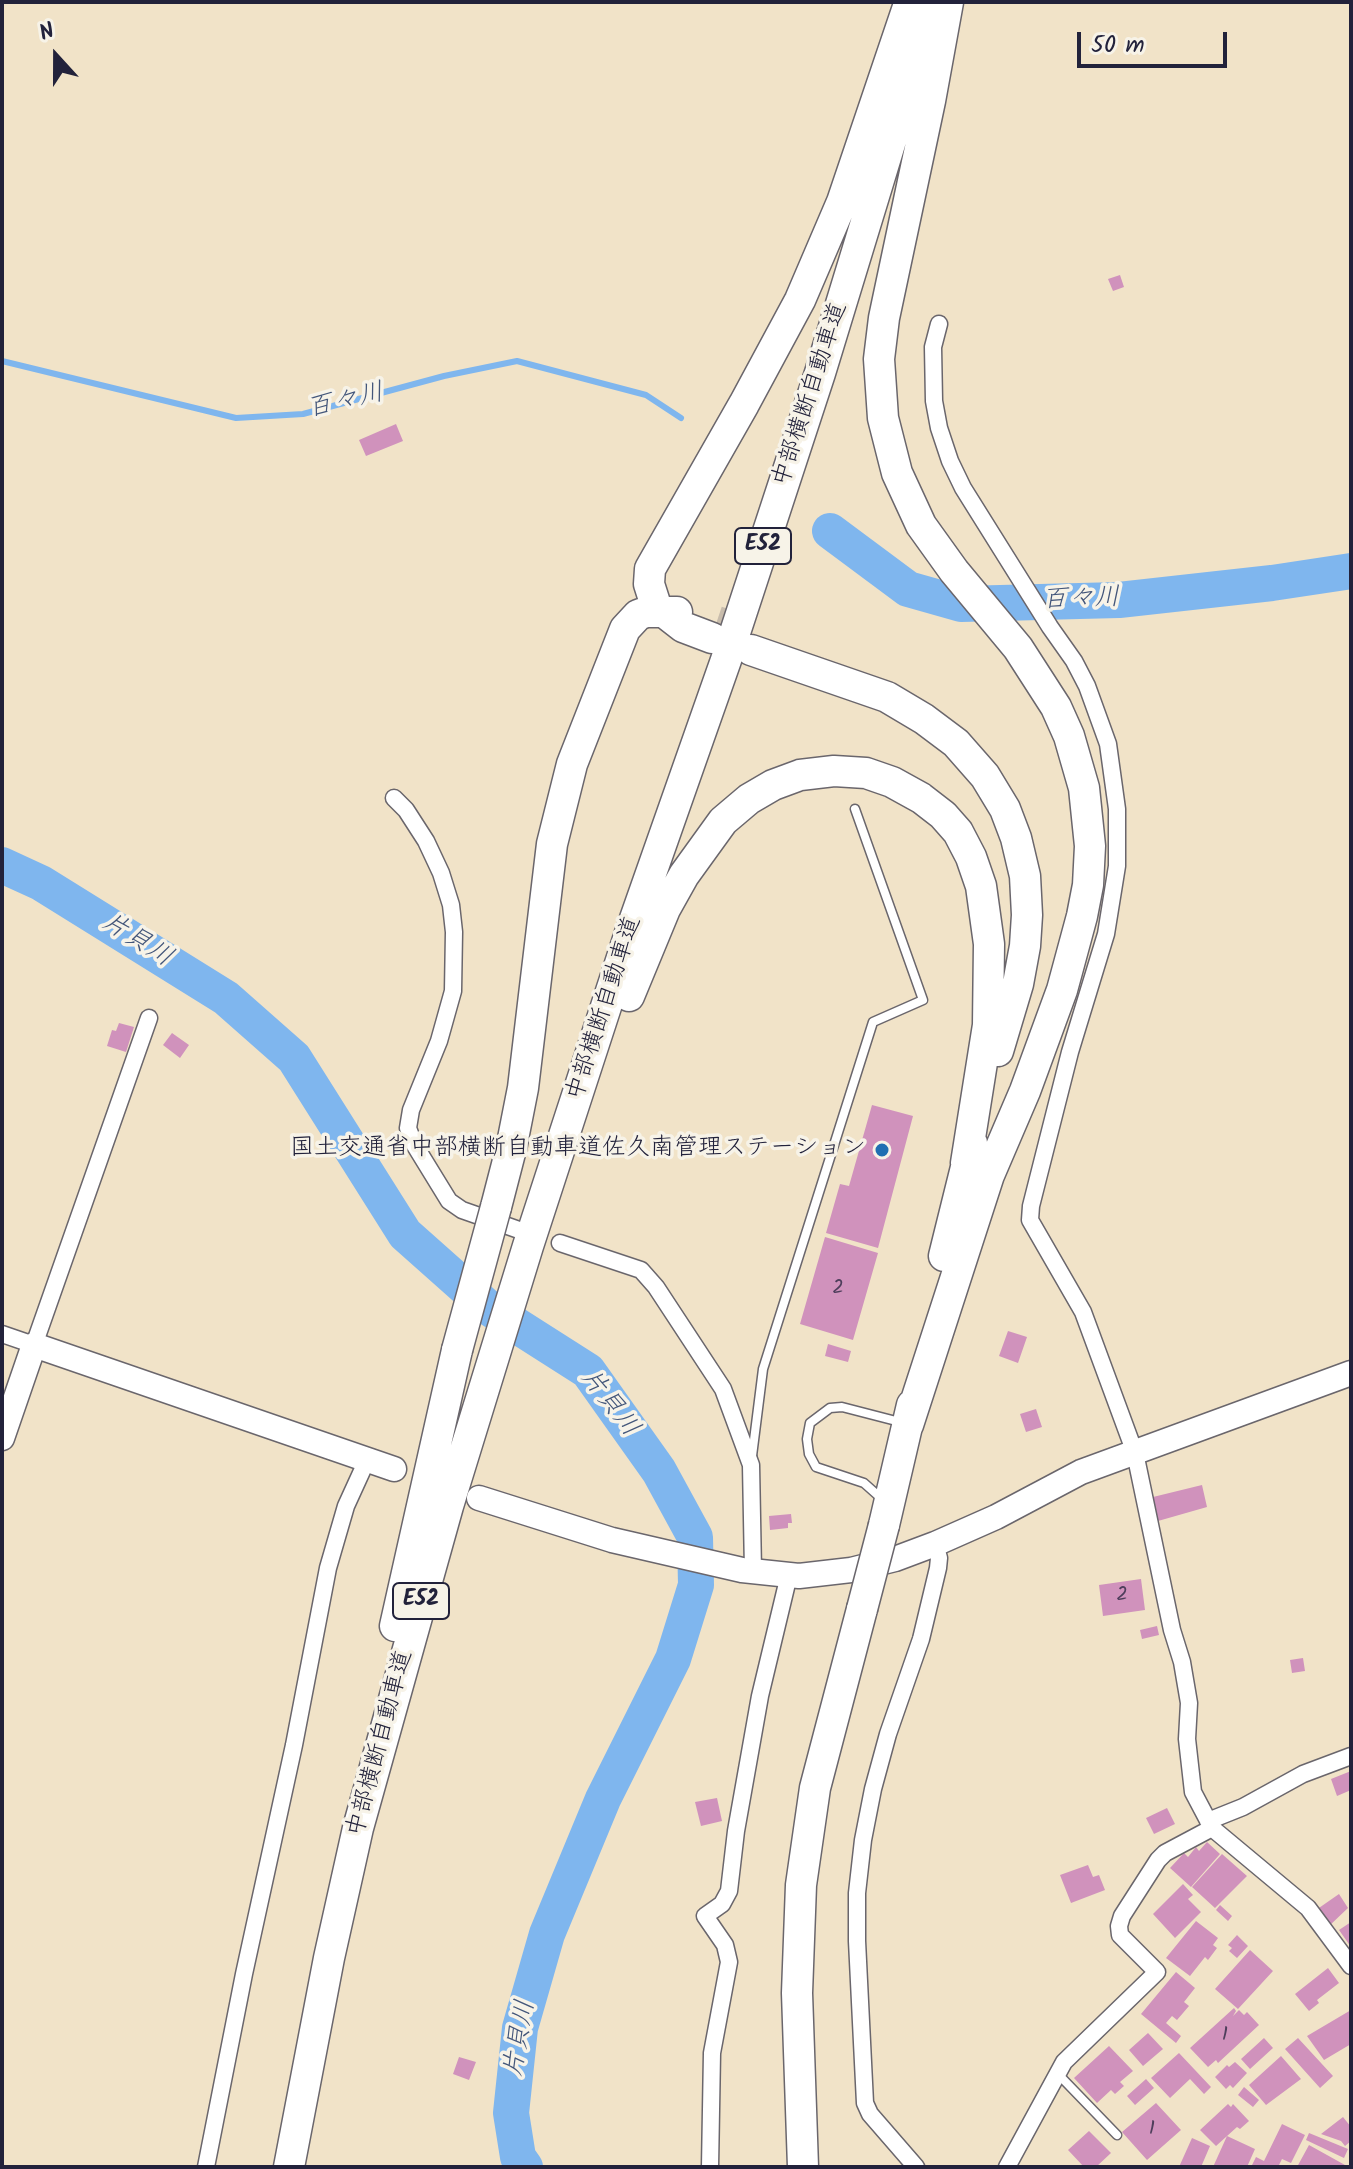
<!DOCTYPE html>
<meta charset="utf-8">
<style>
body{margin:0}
#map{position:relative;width:1353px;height:2169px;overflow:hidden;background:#f1e3c8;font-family:Kalam,sans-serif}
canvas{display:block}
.frame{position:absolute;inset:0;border:4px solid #22223b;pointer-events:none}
.north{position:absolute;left:16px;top:16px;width:80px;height:80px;-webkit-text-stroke:6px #f7f3e8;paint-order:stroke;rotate:339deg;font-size:22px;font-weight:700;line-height:32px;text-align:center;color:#22223b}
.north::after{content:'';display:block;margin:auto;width:28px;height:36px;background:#22223b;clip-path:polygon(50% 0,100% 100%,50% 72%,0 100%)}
.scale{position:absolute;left:1077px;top:32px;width:150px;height:36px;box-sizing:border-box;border:4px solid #22223b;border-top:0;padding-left:10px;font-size:24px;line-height:28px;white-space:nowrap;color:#22223b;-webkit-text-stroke:6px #f7f3e8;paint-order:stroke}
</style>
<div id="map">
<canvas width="1353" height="2169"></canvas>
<div class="frame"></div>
<div class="north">N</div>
<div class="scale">50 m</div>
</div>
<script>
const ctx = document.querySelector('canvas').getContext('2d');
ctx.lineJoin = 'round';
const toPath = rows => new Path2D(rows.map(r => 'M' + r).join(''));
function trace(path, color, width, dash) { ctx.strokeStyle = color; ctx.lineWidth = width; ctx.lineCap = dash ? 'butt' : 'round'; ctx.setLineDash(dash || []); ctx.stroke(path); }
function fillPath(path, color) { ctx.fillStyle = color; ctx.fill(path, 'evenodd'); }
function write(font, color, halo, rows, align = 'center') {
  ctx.font = font + ' Kalam,"Klee One",sans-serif'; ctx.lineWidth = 7; ctx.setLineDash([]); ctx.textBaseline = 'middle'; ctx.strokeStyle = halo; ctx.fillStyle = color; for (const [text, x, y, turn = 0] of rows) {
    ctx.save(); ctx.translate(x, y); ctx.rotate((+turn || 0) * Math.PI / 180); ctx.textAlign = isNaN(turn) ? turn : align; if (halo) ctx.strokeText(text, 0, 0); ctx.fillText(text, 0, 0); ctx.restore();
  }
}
trace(toPath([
 [2,361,236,418,303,414,444,376,517,361,646,395,681,418]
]), '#7fb6ee', 6);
trace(toPath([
 [830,531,908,589,961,604,1119,600,1272,583,1351,571],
 [2,865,41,883,226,998,294,1058,405,1234,486,1306,588,1371,659,1471,695,1537,696,1585,673,1659,603,1799,547,1934,520,2028,511,2113,518,2157,525,2167]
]), '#7fb6ee', 36);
fillPath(toPath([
 [1120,275,1124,287,1113,291,1108,279],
 [396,424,403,441,366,456,359,440],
 [119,1023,134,1027,126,1052,107,1046,112,1030,116,1031],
 [172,1033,189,1045,180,1058,163,1045],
 [872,1105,913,1116,878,1248,826,1233,840,1184,849,1186],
 [825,1237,878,1253,853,1340,800,1324],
 [1008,1331,1027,1337,1018,1363,999,1356],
 [828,1344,851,1351,848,1362,825,1356],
 [1036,1409,1042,1427,1026,1432,1020,1414],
 [1202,1485,1207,1507,1158,1521,1153,1497],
 [791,1514,792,1523,788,1523,788,1528,770,1530,769,1516],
 [1141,1579,1145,1610,1103,1616,1099,1585],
 [1157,1626,1159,1635,1142,1639,1140,1630],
 [1303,1658,1305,1671,1292,1673,1290,1660],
 [1351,1771,1351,1790,1337,1796,1331,1779],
 [717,1798,722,1821,701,1826,695,1802],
 [1167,1808,1175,1824,1154,1834,1146,1818],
 [1207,1842,1220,1854,1191,1887,1170,1868,1184,1853,1188,1857,1196,1847,1199,1851],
 [1222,1854,1247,1876,1215,1908,1192,1887],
 [1088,1865,1093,1877,1099,1875,1105,1890,1071,1903,1060,1875],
 [1183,1884,1193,1895,1188,1899,1201,1912,1175,1938,1153,1914],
 [1339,1894,1348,1908,1328,1927,1316,1910],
 [1220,1905,1232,1916,1228,1921,1216,1910],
 [1196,1921,1218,1938,1213,1945,1217,1948,1208,1960,1205,1957,1190,1976,1166,1958],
 [1351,1922,1351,1947,1339,1930],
 [1237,1935,1248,1946,1237,1958,1229,1951,1232,1948,1228,1945],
 [1250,1950,1273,1971,1238,2009,1215,1989],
 [1328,1968,1339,1983,1317,2000,1319,2003,1309,2011,1295,1994],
 [1176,1972,1195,1988,1184,2002,1189,2006,1177,2020,1172,2016,1166,2023,1181,2036,1176,2043,1141,2014],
 [1234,2008,1236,2011,1233,2016,1239,2010,1244,2015,1247,2012,1259,2025,1218,2063,1216,2060,1208,2067,1190,2048],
 [1351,2010,1351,2044,1324,2060,1307,2036],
 [1148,2033,1163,2049,1143,2066,1129,2050],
 [1264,2038,1273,2048,1250,2069,1241,2059],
 [1298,2038,1333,2076,1320,2088,1285,2049],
 [1109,2046,1133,2071,1120,2082,1124,2086,1115,2094,1111,2090,1097,2103,1074,2078],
 [1179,2053,1211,2087,1204,2094,1190,2079,1170,2098,1151,2078],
 [1281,2056,1301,2079,1266,2105,1249,2085],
 [459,2057,476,2062,469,2080,453,2074],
 [1235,2062,1247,2073,1233,2088,1230,2085,1226,2089,1215,2077,1227,2065,1229,2067],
 [1146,2079,1154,2088,1135,2105,1127,2096],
 [1244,2087,1259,2100,1253,2107,1238,2095],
 [1156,2103,1181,2130,1147,2160,1122,2132],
 [1228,2104,1231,2107,1233,2104,1249,2121,1240,2129,1237,2127,1216,2146,1200,2130],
 [1343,2117,1351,2127,1351,2141,1345,2146,1341,2141,1321,2134],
 [1282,2124,1305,2135,1291,2163,1282,2159,1278,2167,1251,2167,1256,2157,1264,2161],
 [1089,2131,1111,2153,1096,2167,1084,2167,1068,2150],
 [1309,2133,1348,2149,1344,2158,1306,2140],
 [1227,2136,1255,2149,1247,2167,1213,2167],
 [1192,2138,1210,2146,1201,2167,1179,2167],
 [1309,2145,1345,2165,1344,2167,1297,2167]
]), '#d092bc');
trace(toPath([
 [717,621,756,634]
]), '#c8bcac', 30, [30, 15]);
const lane = toPath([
 [752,1456,763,1369,873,1022,923,1000,855,809],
 [882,1499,864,1483,816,1467,809,1454,807,1439,810,1423,830,1408,842,1407,900,1422],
 [1058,2074,1117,2135]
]);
const street = toPath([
 [939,324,933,347,934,401,939,428,950,461,963,488,1050,627,1074,661,1087,686,1108,744,1117,809,1117,866,1106,934,1070,1052,1031,1206,1030,1220,1083,1312,1135,1453,1172,1630,1182,1662,1189,1703,1187,1739,1193,1792,1212,1828,1308,1908,1351,1966],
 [394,798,406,810,426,841,441,873,451,905,454,932,453,991,439,1041,411,1110,408,1128,414,1144,449,1201,462,1210,519,1230],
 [560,1243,641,1270,656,1287,723,1389,751,1465,753,1571],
 [2,1334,34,1345,149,1018],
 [1208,1821,1243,1807,1303,1774,1351,1756],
 [206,2167,244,1974,294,1745,328,1568,346,1506,367,1460],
 [710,2167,712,2053,729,1962,725,1945,705,1916,722,1904,729,1891,736,1831,760,1696,789,1575],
 [916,2167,870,2114,865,2103,857,1941,857,1893,863,1840,873,1789,888,1734,921,1639,938,1568,939,1558,935,1544],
 [1007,2167,1064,2062,1157,1972,1120,1935,1119,1926,1122,1916,1158,1860,1165,1853,1212,1828]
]);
const secondary = toPath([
 [2,1438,34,1345,394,1469],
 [479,1498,612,1540,742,1570,799,1576,851,1570,895,1559,935,1544,996,1517,1081,1472,1351,1373]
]);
const highway = toPath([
 [712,638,683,627,656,606,649,584,650,569,744,404,800,300,842,202,909,4],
 [751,650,887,697,924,719,956,743,985,776,1005,809,1016,838,1025,876,1027,915,1025,946,1018,984,998,1051],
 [629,996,665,909,684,875,723,821,749,799,773,785,800,775,834,771,866,773,892,782,921,798,943,815,958,832,971,857,981,886,989,944,988,1025,966,1163],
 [496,1207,511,1149,523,1088,552,844,572,764,625,629,638,615,646,612,677,612],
 [944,1256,972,1143],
 [908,1425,989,1175,1025,1091,1062,990,1082,916,1088,885,1090,846,1084,788,1069,736,1056,707,1018,648,954,571,921,525,897,473,883,418,879,359,884,318,930,101,948,2],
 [884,1525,912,1405],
 [395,1626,457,1350],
 [289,2167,329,1958,358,1828,448,1506,528,1246,630,933,726,660,820,373,906,91,927,2],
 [803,2167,797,1993,801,1885,815,1788,862,1609]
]);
trace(lane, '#6a666c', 11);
trace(street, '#6a666c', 19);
trace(secondary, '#6a666c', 27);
trace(highway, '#6a666c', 33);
trace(lane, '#fff', 8);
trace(street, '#fff', 16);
trace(secondary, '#fff', 24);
trace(highway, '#fff', 30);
const highwayBridge = toPath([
 [457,1350,496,1207],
 [862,1609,884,1525]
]);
trace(highwayBridge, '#6a666c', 33, []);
trace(highwayBridge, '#fff', 30);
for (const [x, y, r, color] of [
 [882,1150,8,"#1f6fb2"]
]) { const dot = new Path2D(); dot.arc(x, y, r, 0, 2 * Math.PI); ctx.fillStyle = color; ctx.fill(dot); trace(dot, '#f7f3e8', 3); }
write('20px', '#4e3e5b', null, [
 ["2",838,1290],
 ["2",1122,1597],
 ["1",1225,2037],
 ["1",1152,2131]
]);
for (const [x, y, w] of [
 [763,546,56],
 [421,1601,56]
]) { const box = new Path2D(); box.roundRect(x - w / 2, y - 18, w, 36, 6); ctx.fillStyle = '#f7f3e8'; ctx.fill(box); trace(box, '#22223b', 2); }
write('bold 22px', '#22223b', null, [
 ["E52",763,546],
 ["E52",421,1601]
]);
write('24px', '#22223b', '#f7f3e8', [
 ["中部横断自動車道",812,395,-72],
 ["中部横断自動車道",606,1009,-72],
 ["中部横断自動車道",382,1744,-75]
]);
write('24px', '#22223b', '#f7f3e8', [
 ["国土交通省中部横断自動車道佐久南管理ステーション",866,1150]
], 'right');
write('italic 26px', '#43567a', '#f7f3e8', [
 ["百々川",346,403,-13],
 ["百々川",1081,601,-2],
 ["片貝川",136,942,32],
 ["片貝川",608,1404,52],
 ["片貝川",522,2039,-80]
]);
</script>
